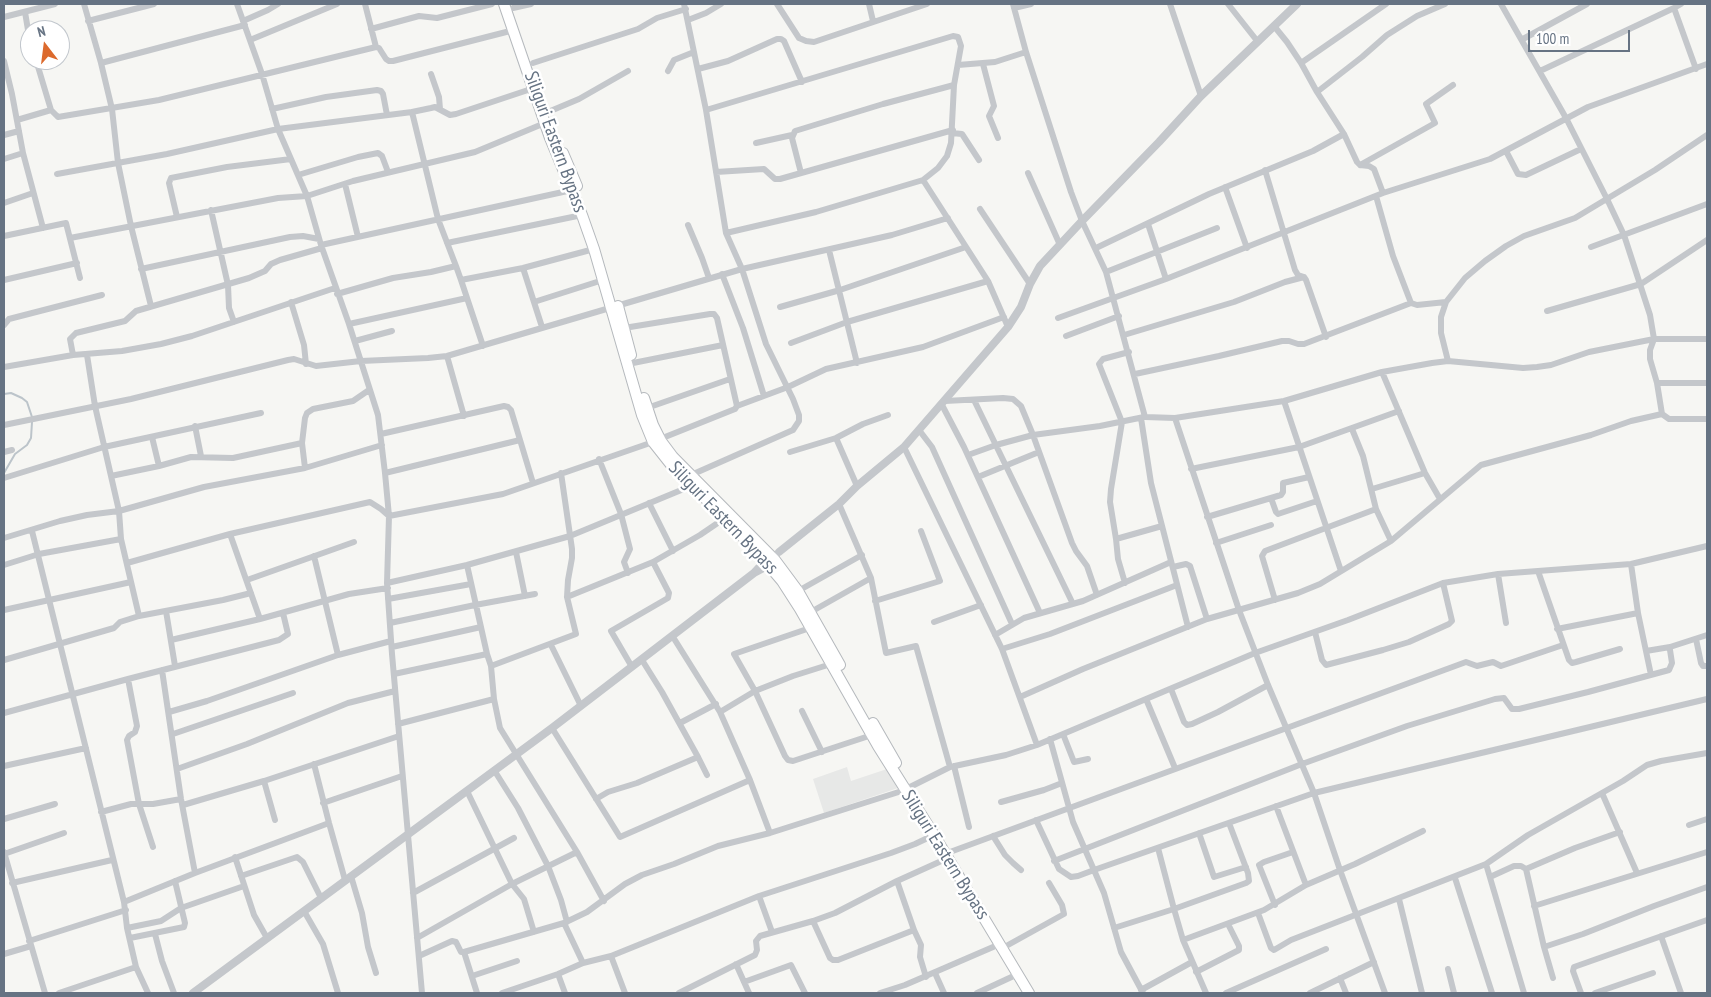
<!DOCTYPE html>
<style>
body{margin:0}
#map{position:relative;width:1711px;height:997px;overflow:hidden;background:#f6f6f3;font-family:"PT Sans Narrow",sans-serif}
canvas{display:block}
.frame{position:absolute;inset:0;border:5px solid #667383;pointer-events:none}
.north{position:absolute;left:20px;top:20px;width:50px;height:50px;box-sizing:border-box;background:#fff;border:1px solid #c2c7cd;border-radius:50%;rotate:345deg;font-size:14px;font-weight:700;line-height:20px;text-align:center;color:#667383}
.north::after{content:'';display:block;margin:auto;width:18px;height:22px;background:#dc6a2d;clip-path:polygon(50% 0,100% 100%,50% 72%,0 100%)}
.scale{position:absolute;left:1528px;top:30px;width:102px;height:22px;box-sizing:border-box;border:2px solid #667383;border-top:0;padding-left:6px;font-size:15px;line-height:18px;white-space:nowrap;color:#667383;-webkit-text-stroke:4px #fff;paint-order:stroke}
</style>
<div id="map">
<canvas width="1711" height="997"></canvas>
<div class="frame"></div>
<div class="north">N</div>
<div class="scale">100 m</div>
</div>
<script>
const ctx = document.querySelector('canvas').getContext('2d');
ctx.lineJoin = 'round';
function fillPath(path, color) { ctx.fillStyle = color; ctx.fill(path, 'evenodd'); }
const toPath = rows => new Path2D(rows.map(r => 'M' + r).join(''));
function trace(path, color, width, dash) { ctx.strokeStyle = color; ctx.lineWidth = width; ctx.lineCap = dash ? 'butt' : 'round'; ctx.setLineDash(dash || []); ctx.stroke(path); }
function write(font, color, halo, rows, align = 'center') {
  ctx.font = font + ' "PT Sans Narrow",sans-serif'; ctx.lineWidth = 5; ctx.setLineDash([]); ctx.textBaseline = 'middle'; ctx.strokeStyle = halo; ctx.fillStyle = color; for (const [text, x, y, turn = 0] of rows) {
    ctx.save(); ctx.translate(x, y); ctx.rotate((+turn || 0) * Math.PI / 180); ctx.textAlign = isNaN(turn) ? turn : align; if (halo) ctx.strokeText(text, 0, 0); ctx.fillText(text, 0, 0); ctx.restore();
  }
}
fillPath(toPath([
 [847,767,851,781,887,769,898,788,824,813,813,779]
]), '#e7e8e7');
trace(toPath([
 [4,394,11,393,22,398,27,402,32,417],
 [4,473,15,454,27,445,31,438,32,422]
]), '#bcc4ca', 2);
const primary = toPath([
 [504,4,550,138,582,215,594,249,642,415,653,442,672,466,725,518,765,561,782,581,800,609,878,746,934,835,1029,993],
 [563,153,577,186],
 [618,306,631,355],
 [644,398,653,425,661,441,673,457,775,560,798,591,840,665],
 [873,723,896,763]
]);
trace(primary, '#b5b9bd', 12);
trace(toPath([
 [84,4,101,63,245,25],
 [237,4,262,74,278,129,307,196,321,245,349,324,378,415,385,473,389,516,387,583,392,654,422,993],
 [365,4,376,47,379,48,386,59,389,61,393,61,514,30],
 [684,4,706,110,726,233,742,269,766,344,793,399,799,415,799,421,793,430,691,475],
 [777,4,799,38,806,41,814,42,927,4],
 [869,4,873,21],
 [1013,4,1026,52,1071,192,1082,221,1106,272,1145,417,1175,418,1284,401,1382,372,1432,363,1448,361,1523,368,1537,367,1551,365,1589,352,1654,339,1707,339],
 [1170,4,1201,96],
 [1228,4,1258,42],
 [1501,4,1566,118,1607,199,1624,235,1650,315,1654,339,1650,350,1650,359,1657,383,1662,414,1669,419,1707,419],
 [1681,4,1674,8,1696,69],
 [513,8,531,4],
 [1014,8,1031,4],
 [25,12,30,42],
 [4,17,55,4],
 [688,20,706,13,721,4],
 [88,21,154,4],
 [243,21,268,10,278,4],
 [1274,26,1287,42,1301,63,1317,92,1344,134,1357,162,1360,165,1369,166,1374,169,1383,193],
 [371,29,419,16,437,18,492,4],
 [1523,39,1587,4],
 [250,40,337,4],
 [36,60,51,110],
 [4,61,12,94,23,153,43,228],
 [101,63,112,109,118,163,131,226,151,306],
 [533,63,638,29,657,18,686,9],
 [1301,63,1386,4],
 [983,64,994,106,989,116,998,138],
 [958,65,995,62,1026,52],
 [698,69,728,61,777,39,781,39,784,41,802,82],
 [668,71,674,60,694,52],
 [1540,71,1674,8],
 [431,74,439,97,440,109],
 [1317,92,1362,57,1387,35,1417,16,1445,4],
 [272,109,326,97,377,90,381,91,383,94,387,115],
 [706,110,953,36,958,37,961,46,954,85,951,143,947,156,938,168,923,180,988,281,1008,327],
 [548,112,579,99,628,71],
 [17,120,51,110,58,117,159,100,376,47],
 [952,133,962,134,979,160],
 [4,135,19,131],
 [756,143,792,135],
 [1506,151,1518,174,1526,175,1581,149],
 [4,159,23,153],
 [1360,165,1435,123,1426,104,1453,85],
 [1265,170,1295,270,1298,275,1304,277,1306,280,1326,337],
 [716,172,764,169,775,179,780,179,953,130],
 [801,173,792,138,795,131,883,104,954,85],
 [1028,173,1060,245],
 [57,174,167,154,278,129,412,112,431,108,435,107,450,115,456,114,534,88],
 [298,175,358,157,378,153,382,156,388,172],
 [345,184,358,237],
 [1225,187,1247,248],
 [1376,196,1393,256,1411,303,1417,305,1446,302],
 [4,203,33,193],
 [980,209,1030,284],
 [211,210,228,285,229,308,234,322],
 [177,217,169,183,171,178,227,167,291,159],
 [1148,224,1166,279],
 [688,225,702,258,709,278],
 [726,233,816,212,923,180],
 [4,236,66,223,80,278],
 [70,238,278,198,307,196,353,181,475,152,545,123],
 [447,243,582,215],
 [321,245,572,190],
 [1591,247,1707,204],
 [1096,248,1209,194,1313,151,1344,134],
 [829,250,857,363],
 [456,266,461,280,523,268,594,249],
 [523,268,542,327],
 [141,269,290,237,303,236,319,239],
 [1106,272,1217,228],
 [722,274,743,328,764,396],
 [4,280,77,263],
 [461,280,483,346],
 [337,294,393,278,431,272,456,266,438,219,412,112],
 [291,302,304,345,306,364],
 [534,302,603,280],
 [780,307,840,290,966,247],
 [1547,311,1641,284,1707,240],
 [1058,318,1166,279,1383,193,1490,159,1588,107,1707,64],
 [349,324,467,298],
 [4,325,9,319,102,295],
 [624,328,710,314,714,314,717,318,737,406,735,409,660,439],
 [1124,335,1234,302,1285,282,1304,277],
 [1066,336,1119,316],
 [355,341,392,331],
 [791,343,847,322,988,281],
 [73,355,70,339,76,333,125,321,136,311,249,278,265,271,271,264,280,260,322,248],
 [87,355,95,406,119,511,121,539,139,616],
 [447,356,464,416],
 [1448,361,1441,333,1441,317,1446,302,1465,278,1485,261,1506,246,1524,236,1575,218,1655,170,1707,135],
 [633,363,723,345],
 [4,367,73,355,122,351,161,344,192,336,335,288],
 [1382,372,1425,473,1440,499],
 [1135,374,1219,356,1282,341,1289,341,1298,344,1304,344,1411,303],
 [1657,383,1707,383],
 [974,400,1073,604],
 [945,401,1003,398,1013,399,1021,406,1033,435,1072,543,1076,551,1087,566,1097,595],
 [1284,401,1341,571],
 [942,405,964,447,1040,613],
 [737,406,788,387,826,369,923,347,1004,317],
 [647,408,730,379],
 [1141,418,1151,483,1188,627],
 [1175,418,1239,610,1268,685,1314,793,1340,870,1385,993],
 [4,425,131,399,288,360,294,359,316,366,361,361,428,358,447,356,742,269,892,235,948,218],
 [195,426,201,456],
 [1352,429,1363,456,1376,509,1391,541],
 [919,430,932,447,1012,624],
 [381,434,504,406,508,407,511,410,533,483],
 [152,437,159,466,191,457,233,458,302,443],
 [836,438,857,486],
 [904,447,1002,649,1037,745],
 [4,452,12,450],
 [790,452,836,438,863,424,888,415],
 [968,455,996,445,1033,435,1100,426,1144,417],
 [599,459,621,514,630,549,624,562,628,573],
 [305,468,302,443,305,418,307,413,313,409,353,401,369,390],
 [1191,469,1299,447,1399,411],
 [385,473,520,440],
 [111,476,159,466],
 [978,477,1039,452],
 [4,478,104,447,261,413],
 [1372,489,1425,473],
 [1271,498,1276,512,1278,514,1317,501],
 [649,503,673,551],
 [839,504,871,578,886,653,916,646,950,767],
 [1207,517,1281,495,1283,492,1283,483,1309,477],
 [32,531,124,902,127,928,136,967,148,993],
 [230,534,260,619],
 [4,538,60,521,87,515,119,511,204,487,305,468,382,445],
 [1116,539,1162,526],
 [1216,543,1271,525],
 [516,552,525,596],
 [314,556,338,655],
 [127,563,230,534,370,502,381,509,389,516,503,494,653,442],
 [4,565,39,554,121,539],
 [1173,567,1186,564,1190,566,1207,619],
 [1538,571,1569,660,1572,663,1576,662,1620,649],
 [1498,574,1506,623],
 [247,580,354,542],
 [387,583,467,565,570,536,691,486],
 [1125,583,1118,559,1116,539,1110,502,1111,489,1122,422,1099,364,1103,359,1129,352],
 [798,591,862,555],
 [567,597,653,562,700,535,725,518],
 [388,599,471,584],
 [1275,600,1262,556,1265,551,1376,509],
 [875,601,940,581,921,531],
 [4,610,131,582],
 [166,611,175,666],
 [809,613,871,578],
 [1638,613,1651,675],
 [934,622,981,605],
 [390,623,475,605,535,594],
 [810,628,734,654,755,691,785,756,788,760,793,761,872,735],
 [1557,629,1638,613,1631,564],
 [1315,632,1322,660,1326,665,1383,650,1409,642,1449,624,1452,621,1443,583],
 [995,635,1024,618,1083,601,1171,562],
 [673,637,720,712,750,780,770,833],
 [1696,639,1701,663,1703,666,1707,666],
 [171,640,260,619,349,594,388,588],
 [551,645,581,706],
 [392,647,481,627],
 [1002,649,1050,634,1177,585],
 [1646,651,1670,647],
 [4,660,114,628,120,622,139,616,223,600,251,593],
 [491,666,576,634,567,597,568,580,572,558,572,549,561,473],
 [632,667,611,631,668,598,669,593,653,562],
 [162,670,181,799,195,873],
 [394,674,487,654],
 [128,679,137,726,135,732,129,736,127,740,139,804,153,847],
 [1171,689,1184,722,1187,725,1192,724,1218,712,1268,685],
 [1020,697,1083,669,1207,619,1298,593,1320,584,1391,541,1481,465,1591,435,1631,421,1662,414],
 [494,699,500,728,577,852,604,901],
 [1146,699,1175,768],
 [802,711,822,752],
 [169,712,207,701,338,655,391,641],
 [720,712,755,691,793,676,831,664],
 [4,713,128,679,279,640,288,634,283,613],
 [680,723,716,704],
 [398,724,494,699,491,666,487,654,467,565],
 [552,728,620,837,750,780],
 [173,734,293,693],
 [1063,734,1074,762,1088,759],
 [1050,739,1073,822,1104,893,1121,952,1143,993],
 [698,757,707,775],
 [314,764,329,823,345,880],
 [4,766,86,748],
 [954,766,969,827],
 [177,769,247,744,348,703,395,691],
 [494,770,518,808,548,866,561,900,567,922],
 [264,781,275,820],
 [910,787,950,767,1006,755,1037,745,1255,653,1348,620,1443,583,1498,574,1631,564,1707,546],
 [467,791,512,884,524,899,534,932],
 [1602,793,1637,873],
 [596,799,608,792,637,783,698,757,662,692,642,660],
 [1001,802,1044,790,1062,783],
 [323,803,402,776],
 [183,805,264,781,399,736],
 [1276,806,1306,885],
 [101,812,131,804,153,804,181,799],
 [4,819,55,804],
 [1036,820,1059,869,1071,877,1078,876,1094,870,1314,793,1707,699],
 [1689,825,1707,819],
 [1199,833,1214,877,1246,867],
 [993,836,1005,855,1013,863,1021,870],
 [4,852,45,993],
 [950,852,1466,662,1477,666,1493,662,1501,666,1563,645],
 [4,854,64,833],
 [235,857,254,915,267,938],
 [1054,861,1302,764,1407,726,1495,699,1504,698,1512,709,1519,709,1588,692,1669,670,1672,663,1670,650,1670,647,1707,635],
 [1486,864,1528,835,1623,781,1647,765,1661,761,1707,753],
 [1526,869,1544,947,1583,934,1654,906,1707,887],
 [241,876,297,857,303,862,321,898],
 [351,876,362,913,368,947,376,973],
 [1490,877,1514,866,1521,866,1526,869,1575,848,1620,832],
 [1455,878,1492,993],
 [12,883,112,860],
 [413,893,514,838],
 [759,896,772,932],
 [1399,899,1422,993],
 [124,902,195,873,329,823],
 [1275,905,1259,865,1264,862,1293,852],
 [1534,906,1707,852],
 [304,911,323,944,338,993],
 [1258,913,1271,948,1274,950,1291,940,1486,864,1524,993],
 [813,921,830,958,833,960,838,960,914,930,897,881],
 [564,923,583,963],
 [127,928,161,921,181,908,244,886],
 [1114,928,1174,909,1158,848],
 [914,930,921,945,920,957,926,977],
 [155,934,162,961,174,993],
 [1661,936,1681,993],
 [130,938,184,927,185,923,175,881],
 [417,938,512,884,577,852],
 [1183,940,1264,910,1306,885,1355,864,1423,831],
 [29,941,126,910],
 [1008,945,1064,914,1062,905,1049,883],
 [1544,947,1553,978],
 [464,952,477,993],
 [4,954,31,946],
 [419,956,452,941,456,942,461,952,464,952,564,923,587,912,625,884,642,875,674,864,718,846,770,833,905,790],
 [611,956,625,993],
 [736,964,749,993],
 [1448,969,1454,993],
 [1196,972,1239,950,1239,946,1228,924],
 [935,973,944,993],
 [558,974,565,993],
 [472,976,517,961],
 [1340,978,1346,993],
 [744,982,791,965,805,993],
 [1141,990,1192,962],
 [59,993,136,967],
 [502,993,558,974,583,963,611,956,759,896,891,853,915,844,934,835],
 [679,993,755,955,757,950,756,941,760,936,813,921,835,913,897,881,948,858],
 [880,993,905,985,1000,944],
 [977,993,1018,974],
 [1206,993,1183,940,1174,909,1246,883,1249,881,1248,873,1229,823],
 [1226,993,1326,949],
 [1310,993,1374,962],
 [1581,993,1573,971,1574,967,1707,920],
 [1595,993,1653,973]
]), '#c4c7cb', 6);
trace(toPath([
 [779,552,839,504,857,486,904,447,1008,327,1021,307,1030,284,1040,266,1082,221,1159,142,1201,96,1297,4],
 [765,561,754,573,769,565],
 [193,993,552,728,754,573]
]), '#c4c7cb', 8);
trace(primary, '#fff', 10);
write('19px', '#667383', '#fff', [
 ["Siliguri Eastern Bypass",555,142,70],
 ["Siliguri Eastern Bypass",723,518,46],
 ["Siliguri Eastern Bypass",945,855,58]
]);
</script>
